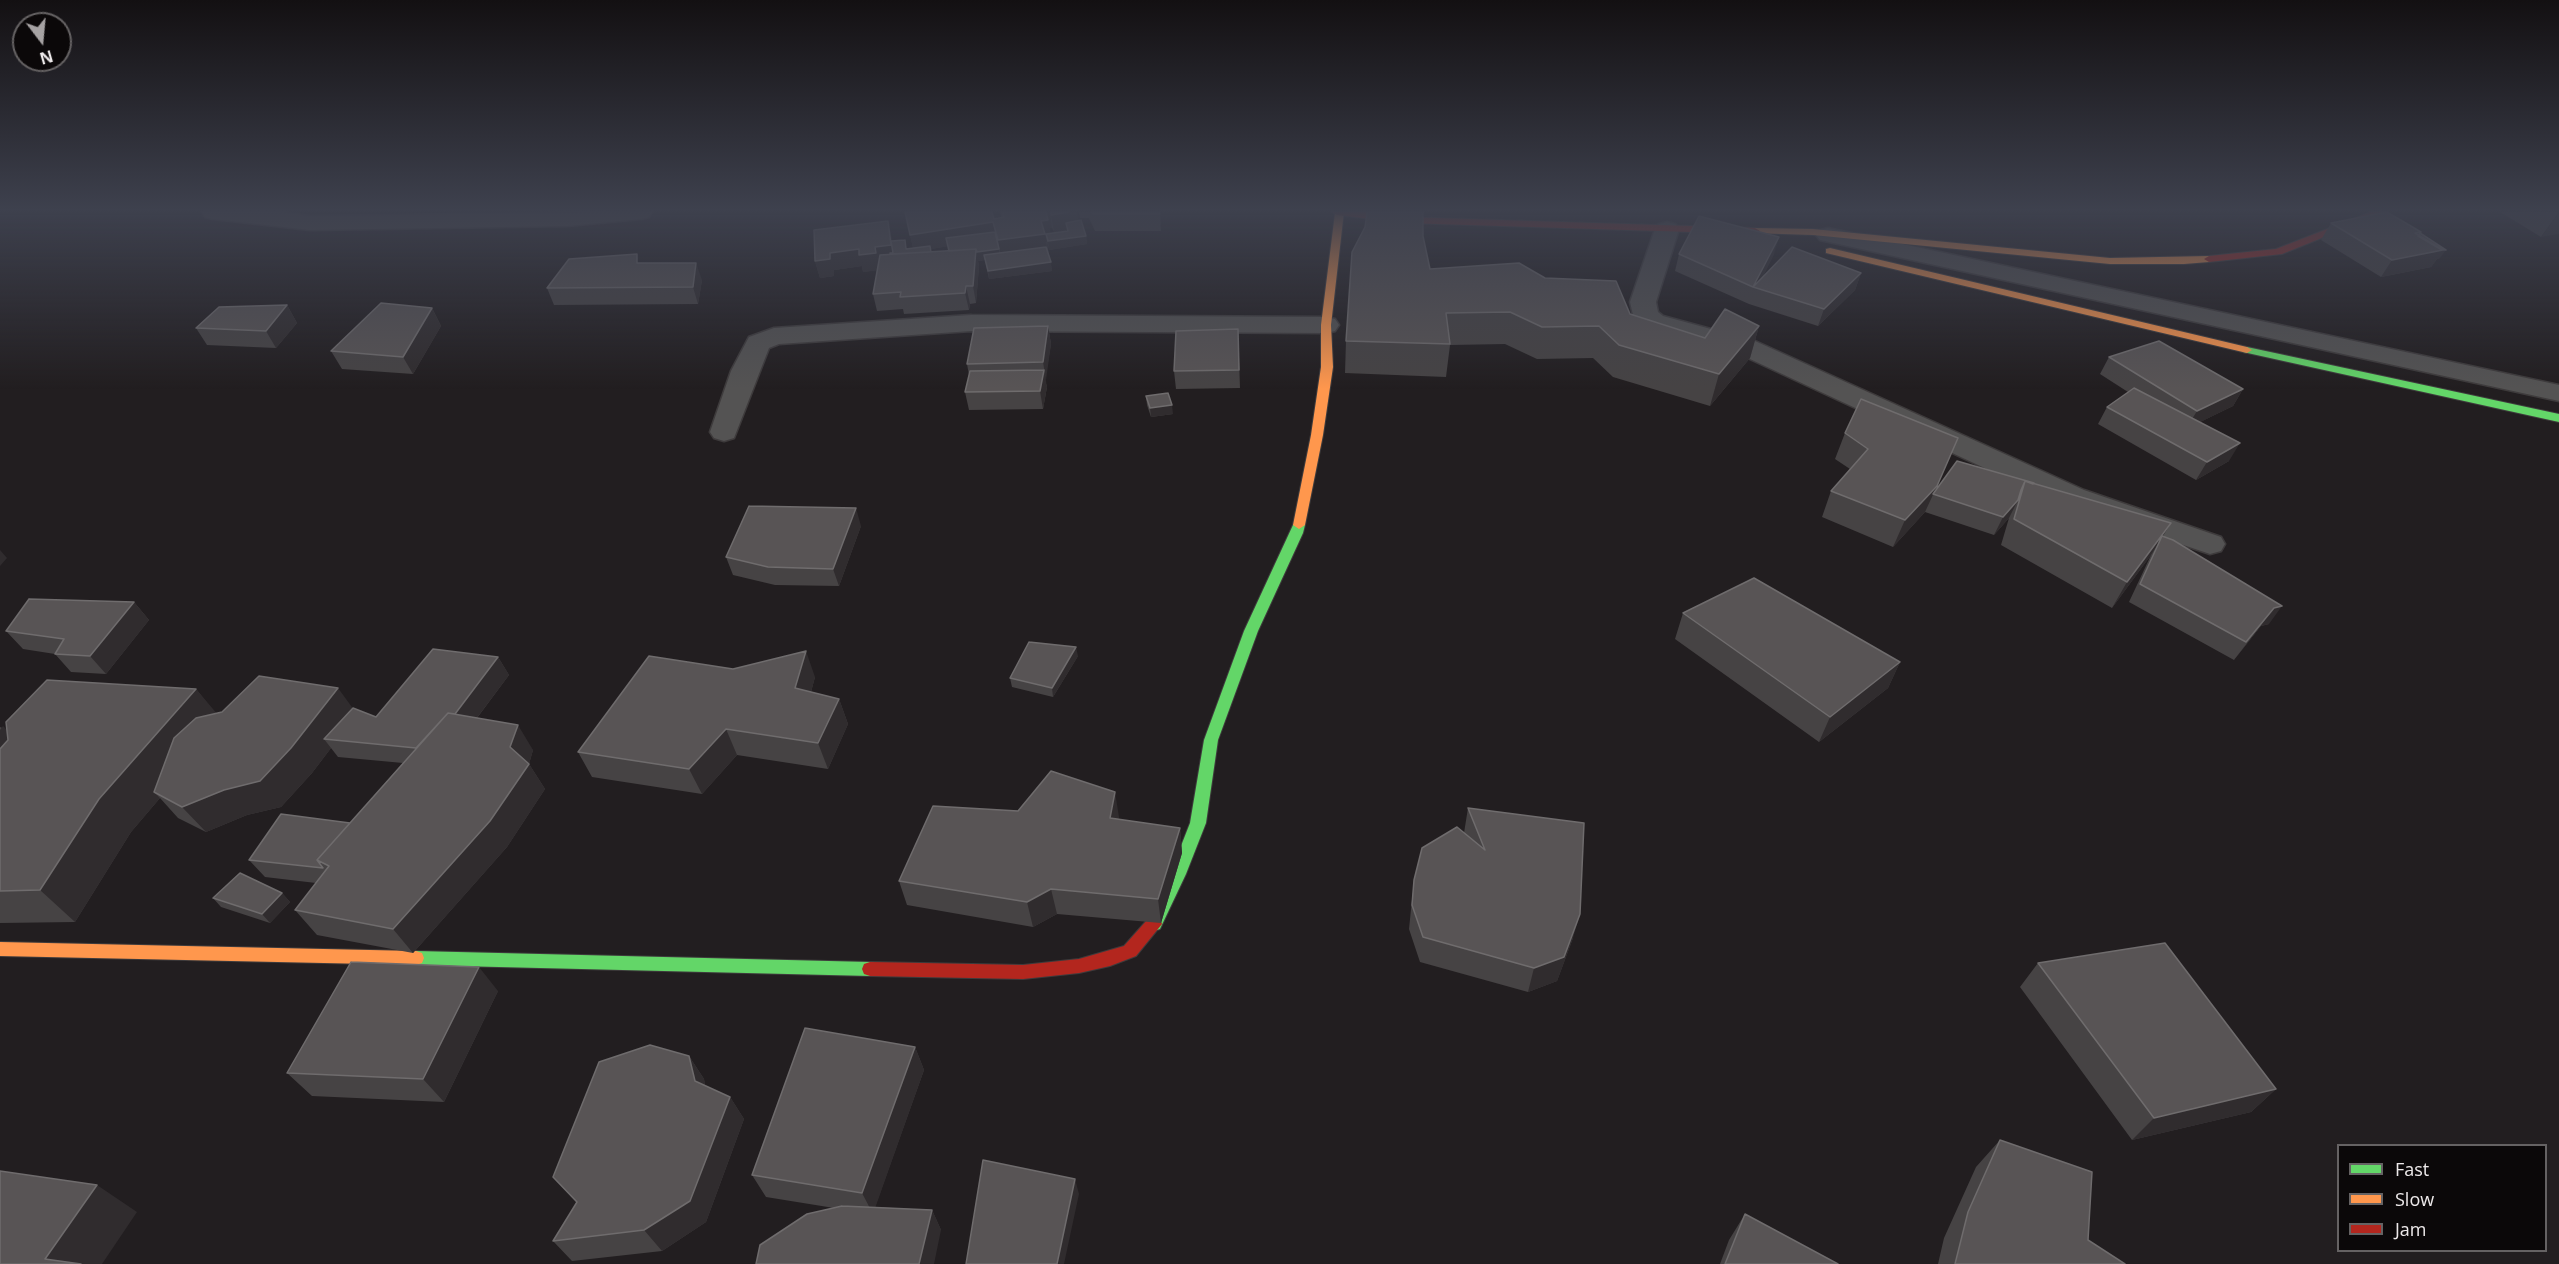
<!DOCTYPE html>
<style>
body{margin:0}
#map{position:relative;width:2559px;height:1264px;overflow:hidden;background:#221e20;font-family:"Open Sans",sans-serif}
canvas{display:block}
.legend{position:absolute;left:2337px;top:1144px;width:210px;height:108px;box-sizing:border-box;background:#0b0809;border:2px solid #656263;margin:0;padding:8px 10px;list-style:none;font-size:18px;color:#ede9ea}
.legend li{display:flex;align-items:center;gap:12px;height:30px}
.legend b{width:30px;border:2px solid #656263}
.north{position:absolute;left:12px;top:12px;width:60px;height:60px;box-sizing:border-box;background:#0b0809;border:2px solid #656263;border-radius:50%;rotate:164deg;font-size:16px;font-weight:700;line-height:24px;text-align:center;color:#ede9ea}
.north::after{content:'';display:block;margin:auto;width:21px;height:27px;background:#a6a2a3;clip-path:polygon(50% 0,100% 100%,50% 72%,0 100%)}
</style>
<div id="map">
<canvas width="2559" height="1264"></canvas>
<ul class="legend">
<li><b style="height:8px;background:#63d668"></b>Fast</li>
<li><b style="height:8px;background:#ff974d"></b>Slow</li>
<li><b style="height:8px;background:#b3261e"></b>Jam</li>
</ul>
<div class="north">N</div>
</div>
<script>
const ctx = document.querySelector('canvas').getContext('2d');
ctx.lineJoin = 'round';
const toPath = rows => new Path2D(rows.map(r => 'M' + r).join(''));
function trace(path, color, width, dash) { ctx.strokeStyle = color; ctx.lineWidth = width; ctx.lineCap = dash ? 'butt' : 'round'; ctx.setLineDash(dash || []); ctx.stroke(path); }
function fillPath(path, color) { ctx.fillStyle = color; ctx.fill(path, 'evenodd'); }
const street = toPath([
 [202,212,279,212,310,216,652,212,649,217,641,219,568,226,310,230,213,219,205,217,202,212],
 [1667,222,1675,224,1679,229,1656,302,1658,312,1663,316,1755,341,2084,490,2221,537,2225,544,2221,551,2210,554,2062,504,1737,353,1645,326,1633,315,1630,302,1655,229,1659,224,1667,222],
 [1828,228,2559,385,2559,401,1820,240,1816,235,1820,230,1828,228],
 [971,315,1326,317,1335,319,1339,325,1335,331,1326,333,971,331,779,344,769,348,734,438,724,441,714,438,710,432,731,371,749,337,774,328,971,315]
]);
const fast = toPath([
 [2247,347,2559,414,2559,422,2243,352,2243,348,2247,347],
 [1299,521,1305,525,1303,533,1258,631,1218,740,1206,823,1186,874,1160,929,1154,931,1148,929,1146,924,1170,874,1190,823,1204,740,1244,631,1293,525,1299,521],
 [416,951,870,962,876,964,878,969,876,974,870,976,416,965,410,963,408,958,410,953,416,951]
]);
const slow = toPath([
 [1344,212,1331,325,1333,367,1323,435,1305,525,1299,529,1293,525,1311,435,1321,367,1321,325,1335,213,1344,212],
 [1755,228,1813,229,2110,258,2209,256,2214,259,2209,262,2184,264,2110,264,1813,235,1752,233,1752,229,1755,228],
 [1830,248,2247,347,2252,350,2247,353,1826,253,1826,249,1830,248],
 [0,942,416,951,422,953,424,958,422,963,416,965,0,956,0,942]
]);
const jam = toPath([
 [1332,212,1365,212,1405,217,1755,228,1760,231,1755,234,1405,223,1337,215,1332,212],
 [2371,212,2386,212,2282,254,2209,262,2204,259,2209,256,2276,249,2371,212],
 [1154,917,1160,919,1162,924,1136,956,1110,966,1079,973,1023,979,870,976,864,974,862,969,864,964,870,962,1023,965,1079,959,1124,946,1148,919,1154,917]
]);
trace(street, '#3e3b3c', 3);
trace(fast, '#3e3b3c', 2);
trace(slow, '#3e3b3c', 2);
trace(jam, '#3e3b3c', 2);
fillPath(street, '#545353');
fillPath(fast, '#63d668');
fillPath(slow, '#ff974d');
fillPath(jam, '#b3261e');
fillPath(toPath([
 [905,212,994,219,1001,218,1000,212,1077,212,1078,221,1086,236,1087,244,1049,250,1046,237,1052,271,989,279,985,260,978,261,979,266,976,303,970,304,969,310,904,314,903,309,877,311,873,294,877,270,863,272,862,266,834,270,834,276,820,278,815,261,892,238,892,241,907,249,913,248],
 [1050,228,1052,228,1054,232,1067,230,1067,231,1050,233],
 [948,246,949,251,931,252,931,249],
 [1079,212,1160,212,1161,231,1095,231,1089,218,1080,218],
 [2500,212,2559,212,2541,237],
 [2331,223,2420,233,2440,258,2437,259,2431,267,2381,277,2321,240],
 [1423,236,1430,269,1545,278,1630,314,1705,338,1759,326,1750,358,1710,406,1613,377,1593,358,1537,359,1505,344,1450,345,1446,377,1345,373,1346,341],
 [1679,254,1774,254,1762,278,1861,273,1855,290,1818,326,1749,304,1675,271],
 [702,280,698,304,554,305,547,288],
 [287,305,297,323,276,348,207,345,196,328],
 [432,308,441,326,413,374,342,369,331,351],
 [1048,326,1051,344,1045,380,1047,387,1043,409,969,410,965,392,969,375,967,364],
 [1238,329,1240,388,1176,389,1174,371],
 [2109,357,2243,389,2233,406,2200,422,2229,461,2196,480,2098,424,2107,407,2128,392,2100,374],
 [1146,396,1173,414,1151,417,1147,405],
 [1845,433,1933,494,2033,484,2171,523,2163,536,2269,624,2261,626,2234,660,2129,602,2151,555,2112,608,2001,545,2009,518,1994,535,1925,512,1893,547,1822,517,1831,491,1850,469,1835,459],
 [861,526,839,586,775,585,733,575,726,557],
 [134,602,149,620,106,674,71,672,55,654,23,649,6,631],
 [1683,613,1900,662,1888,688,1819,742,1675,639],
 [1078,656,1053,697,1012,687,1010,678],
 [498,657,509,675,477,718,533,750,529,764,545,789,507,847,413,953,317,935,295,910,316,883,265,877,249,860,350,823,403,763,338,757,331,748,312,773,281,807,247,815,206,832,178,818,160,798,131,832,75,922,0,923,0,727,7,730,196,689,216,714,352,709,376,717],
 [733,669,815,677,811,692,839,699,848,724,828,769,737,755,702,794,592,777,578,752],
 [1468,808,1573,938,1557,981,1528,992,1420,962,1409,929,1414,880,1464,833],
 [1119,817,1118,819,1180,828,1182,853,1161,923,1057,914,1033,927,907,905,899,881],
 [282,893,290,902,270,923,221,907,213,898],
 [2038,963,2276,1089,2251,1112,2132,1140,2020,987],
 [498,991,444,1102,312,1096,287,1073],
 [915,1047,924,1070,875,1207,932,1210,941,1230,834,1208,766,1197,752,1175],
 [689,1056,704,1079,705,1086,730,1097,744,1119,706,1222,662,1251,572,1261,553,1241,577,1203,553,1177],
 [2000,1140,2088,1240,2125,1264,1938,1264,1944,1238,1976,1167],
 [1745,1214,1838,1264,1720,1264,1729,1240]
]), '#464344');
fillPath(toPath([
 [1046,212,1050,212,1052,228,1050,228,1051,237,1046,234,1047,251,1001,257,998,240,1041,221],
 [1069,212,1077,212,1079,228,1066,223,1067,230,1054,232,1051,215],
 [2559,213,2559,234,2541,237],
 [888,221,892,238,894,260,905,240,908,258,914,252,910,235,993,222,996,239,931,249,880,270,863,272,862,266,834,270,834,276,820,278,815,261,830,253,875,247],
 [1086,236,1087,244,1049,250,1048,241],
 [1779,237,1774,254,1757,288,1753,287],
 [999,249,1000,257,978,261,979,266,976,303,973,286,950,256],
 [2446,250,2440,258,2437,259,2431,267,2381,277,2392,260],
 [1051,262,1052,271,989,279,988,271],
 [696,263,702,280,698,304,693,287],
 [1861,273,1855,290,1818,326,1824,309],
 [966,286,970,304,969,310,965,293],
 [287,305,297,323,276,348,266,331],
 [432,308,441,326,413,374,403,357],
 [1048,326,1051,344,1046,380,1043,362],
 [1759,326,1750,358,1710,406,1719,374],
 [1044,370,1047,387,1043,409,1040,391],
 [2243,389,2233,406,2186,429,2197,411],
 [1172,405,1173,414,1151,417,1150,408],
 [2240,443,2229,461,2196,480,2207,462],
 [1937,486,1925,512,1893,547,1905,520],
 [2018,500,2009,518,1994,535,2003,517],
 [856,508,861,526,839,586,833,569],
 [2171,523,2151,555,2112,608,2127,582],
 [0,550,7,558,0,566],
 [134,602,149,620,106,674,90,656],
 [2282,606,2269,624,2261,626,2234,660,2274,608],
 [1076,647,1078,656,1053,697,1052,688],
 [806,651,815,677,805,714,795,688],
 [498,657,509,675,440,767,428,749],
 [1900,662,1888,688,1819,742,1830,717],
 [338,688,357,714,324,739,331,748,312,773,281,807,247,815,206,832,182,807],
 [196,689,224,722,154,792,160,798,131,832,75,922,40,890,99,799],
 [839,699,848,724,828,769,818,743],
 [518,725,533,750,529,764,545,789,507,847,413,953,393,929,510,747],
 [3,726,30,752,0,783,0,730],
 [726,729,737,755,702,794,689,769],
 [1115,792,1119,817,1114,843,1110,818],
 [1180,828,1182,853,1161,923,1158,899],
 [1051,889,1057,914,1033,927,1027,902],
 [282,893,290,902,270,923,262,914],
 [1580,914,1573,938,1557,981,1528,992,1534,968],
 [479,967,498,991,444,1102,423,1079],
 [915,1047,924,1070,873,1214,862,1193],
 [689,1056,704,1079,709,1104,695,1081],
 [2276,1089,2251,1112,2132,1140,2154,1118],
 [730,1097,744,1119,706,1222,662,1251,644,1230],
 [1075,1179,1079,1194,1064,1264,1057,1264],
 [97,1185,137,1212,102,1264,53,1264,45,1259],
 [932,1210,941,1230,934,1264,919,1264]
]), '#302c2e');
const building = toPath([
 [905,212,992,212,994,219,1004,217,1002,212,1046,212,1048,220,1041,221,1045,234,998,240,993,222,910,235,905,212],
 [1051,212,1069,212,1051,215,1051,212],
 [1092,212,1159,212,1160,214,1093,214,1092,212],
 [1367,212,1423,212,1423,236,1430,269,1519,263,1545,278,1616,281,1630,314,1705,338,1725,309,1759,326,1719,374,1619,345,1599,326,1542,327,1510,312,1446,313,1450,344,1346,341,1352,252,1365,227,1367,212],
 [2387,212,2421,232,2415,233,2443,250,2392,260,2331,223,2387,212],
 [1699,216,1779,237,1753,287,1792,247,1861,273,1824,309,1753,287,1679,254,1699,216],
 [1081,220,1086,236,1048,241,1046,234,1068,231,1066,223,1081,220],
 [888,221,891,245,875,247,876,253,859,255,859,249,830,253,830,259,815,261,814,230,888,221],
 [995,232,999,249,977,252,976,249,949,251,946,238,995,232],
 [2420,233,2446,250,2442,250,2418,236,2420,233],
 [905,240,906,249,930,246,931,252,890,254,890,253,893,253,891,241,905,240],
 [1046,247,1051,262,988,271,984,255,1046,247],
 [976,249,973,286,966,286,965,293,900,297,901,292,873,294,880,255,976,249],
 [637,254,637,263,696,263,693,287,547,288,569,259,637,254],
 [381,303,432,308,403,357,331,351,381,303],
 [287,305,266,331,196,328,219,307,287,305],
 [1048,326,1043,362,967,364,974,328,1048,326],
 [1238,329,1239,370,1174,371,1176,331,1238,329],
 [2159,341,2243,389,2197,411,2109,357,2159,341],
 [1044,370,1040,391,965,392,970,371,1044,370],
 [2134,388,2240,443,2207,462,2107,407,2134,388],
 [1168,393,1172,405,1150,408,1146,396,1168,393],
 [1861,399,1958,438,1937,486,1905,520,1831,491,1868,449,1845,433,1861,399],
 [1957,461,2034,483,2033,484,2025,481,2021,490,2018,500,2003,517,1933,494,1957,461],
 [2025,481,2171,523,2127,582,2014,519,2025,481],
 [749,506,856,508,833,569,768,567,726,557,749,506],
 [2162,536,2173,540,2282,606,2274,608,2246,642,2140,584,2162,536],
 [1754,578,1900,662,1830,717,1683,613,1754,578],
 [29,599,134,602,90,656,55,654,64,639,6,631,29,599],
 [1029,642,1076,647,1052,688,1010,678,1029,642],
 [433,649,498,657,455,714,448,713,416,748,324,739,353,708,376,717,433,649],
 [806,651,795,688,839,699,818,743,726,729,689,769,578,752,649,656,733,669,806,651],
 [259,676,338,688,291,748,260,781,224,790,182,807,154,792,174,738,196,718,222,712,259,676],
 [47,680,196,689,99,799,40,890,0,891,0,749,8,740,6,722,47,680],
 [448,713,518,725,510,747,529,764,490,821,393,929,295,910,329,866,317,860,448,713],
 [1051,771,1115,792,1110,818,1180,828,1158,899,1051,889,1027,902,899,881,933,806,1018,811,1051,771],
 [1468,808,1584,823,1580,914,1564,957,1534,968,1423,937,1412,905,1414,880,1422,848,1457,827,1485,850,1468,808],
 [281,814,350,823,317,860,323,868,249,860,281,814],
 [240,873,282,893,262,914,213,898,240,873],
 [2165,943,2276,1089,2154,1118,2038,963,2165,943],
 [351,962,479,967,423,1079,287,1073,351,962],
 [805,1028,915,1047,862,1193,752,1175,805,1028],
 [650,1045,689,1056,695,1081,730,1097,690,1201,644,1230,553,1241,577,1202,553,1177,599,1062,650,1045],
 [2000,1140,2092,1172,2088,1240,2125,1264,1955,1264,1968,1212,2000,1140],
 [983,1160,1075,1179,1057,1264,966,1264,983,1160],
 [0,1171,97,1185,45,1259,81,1264,0,1264,0,1171],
 [842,1206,932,1210,919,1264,756,1264,760,1245,807,1214,842,1206],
 [1745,1214,1838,1264,1725,1264,1745,1214]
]);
fillPath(building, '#585455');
trace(building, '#6f6c6d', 1.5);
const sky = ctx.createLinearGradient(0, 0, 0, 389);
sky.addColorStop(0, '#131012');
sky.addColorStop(0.54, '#3e414e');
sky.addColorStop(1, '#3e414e00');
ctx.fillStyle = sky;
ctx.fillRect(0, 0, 2559, 389);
</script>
